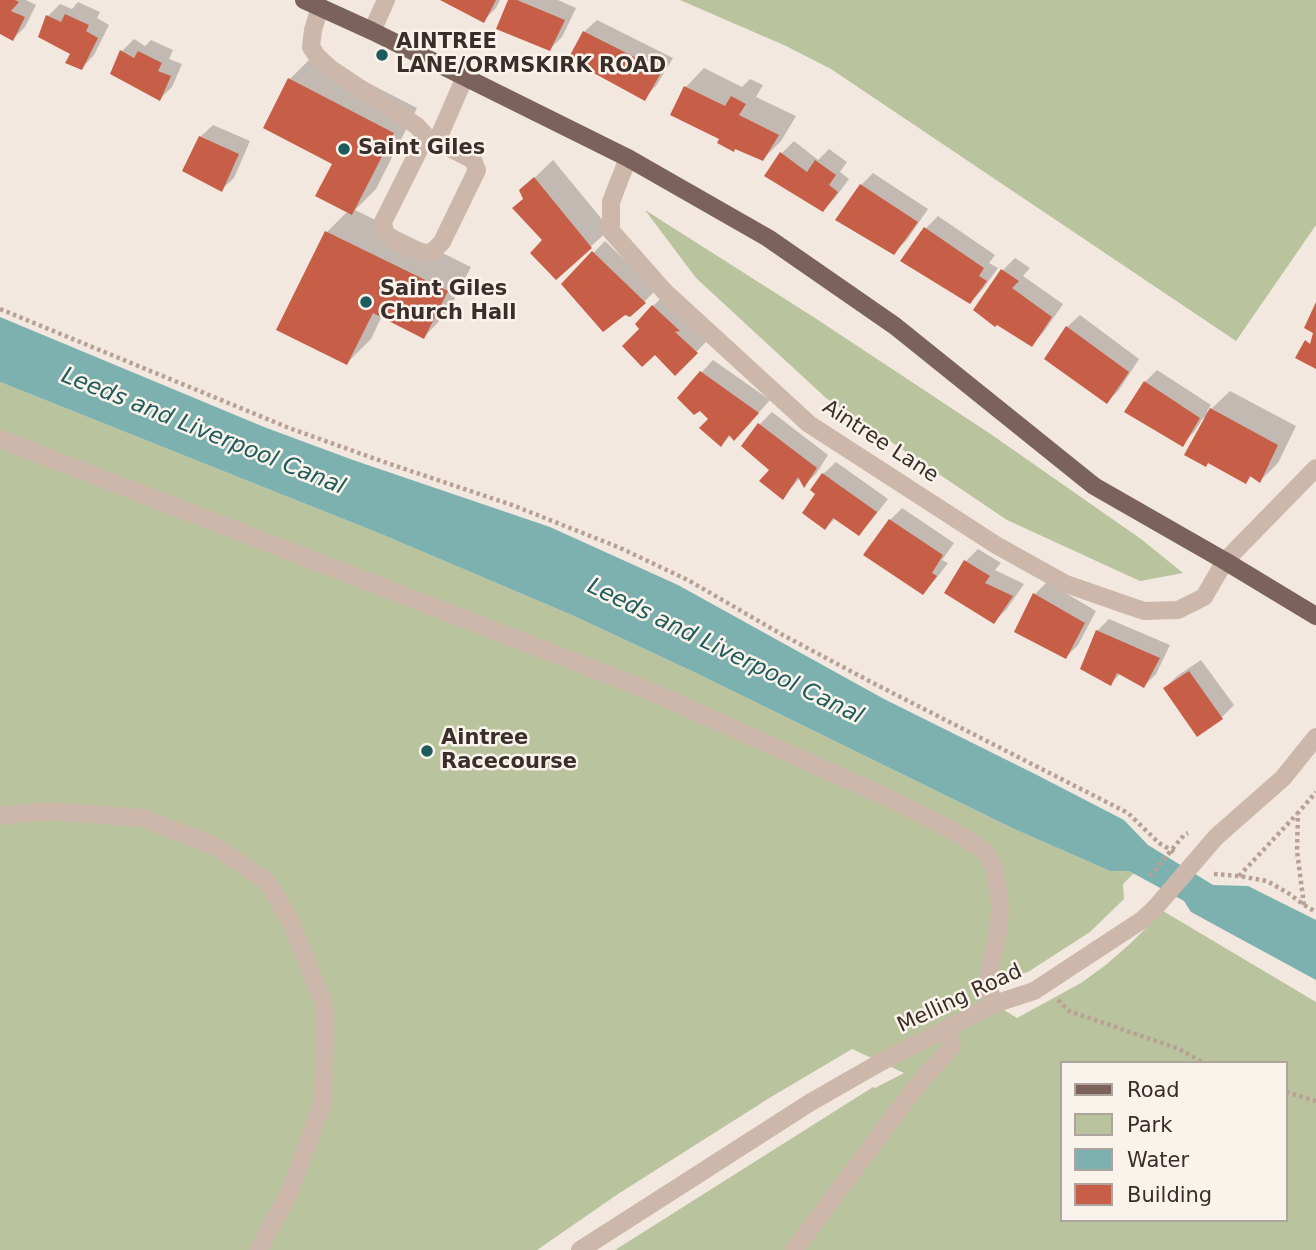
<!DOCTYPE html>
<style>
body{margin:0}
#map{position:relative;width:1316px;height:1250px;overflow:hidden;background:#f3e8df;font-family:"DejaVu Sans",sans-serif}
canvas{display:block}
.legend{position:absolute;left:1060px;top:1061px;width:228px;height:161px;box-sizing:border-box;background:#faf3eb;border:2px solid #ada49e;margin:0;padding:9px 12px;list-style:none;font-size:21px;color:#392e2a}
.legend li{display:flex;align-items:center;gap:14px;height:35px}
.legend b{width:35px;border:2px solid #ada49e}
</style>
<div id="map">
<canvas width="1316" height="1250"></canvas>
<ul class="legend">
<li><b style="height:9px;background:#7b635b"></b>Road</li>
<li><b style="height:19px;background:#b9c39e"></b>Park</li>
<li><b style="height:19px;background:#7db1b0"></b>Water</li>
<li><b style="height:19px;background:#c75f48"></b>Building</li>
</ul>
</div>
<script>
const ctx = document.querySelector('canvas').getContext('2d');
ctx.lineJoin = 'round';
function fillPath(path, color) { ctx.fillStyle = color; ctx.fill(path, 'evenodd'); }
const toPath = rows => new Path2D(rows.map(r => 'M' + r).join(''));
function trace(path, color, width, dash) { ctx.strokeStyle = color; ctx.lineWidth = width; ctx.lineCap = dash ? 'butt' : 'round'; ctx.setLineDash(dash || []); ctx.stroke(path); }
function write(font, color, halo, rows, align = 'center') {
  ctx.font = font + ' "DejaVu Sans",sans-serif'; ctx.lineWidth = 5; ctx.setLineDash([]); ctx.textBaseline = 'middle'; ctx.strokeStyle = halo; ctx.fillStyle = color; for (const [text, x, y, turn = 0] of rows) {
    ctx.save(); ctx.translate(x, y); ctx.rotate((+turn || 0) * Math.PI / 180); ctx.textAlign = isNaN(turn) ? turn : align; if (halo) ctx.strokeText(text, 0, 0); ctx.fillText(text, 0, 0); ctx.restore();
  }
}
fillPath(toPath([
 [680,0,1316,0,1316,225,1236,341,831,69,786,46],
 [645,210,815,318,992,435,1141,539,1183,573,1140,581,1007,520,826,398,696,278],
 [0,382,381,534,574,616,698,674,1012,828,1110,871,1129,871,1134,873,1123,884,1124,899,1090,932,1028,972,969,988,1017,1018,1081,983,1107,964,1132,942,1163,911,1316,1002,1316,1250,615,1250,873,1087,875,1088,904,1073,852,1049,771,1097,618,1194,537,1250,0,1250],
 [1062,1063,1286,1063,1286,1220,1062,1220]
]), '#b9c39e');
fillPath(toPath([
 [0,317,264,427,353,460,550,527,678,585,884,699,1035,774,1124,820,1148,845,1213,885,1248,886,1316,920,1316,980,1191,912,1184,901,1129,871,1110,871,1012,828,698,674,574,616,381,534,0,382]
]), '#7db1b0');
fillPath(toPath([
 [0,0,26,0,36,5,25,27,13,39,0,32],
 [444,0,500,0,496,8,484,20],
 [510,0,558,0,576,8,562,37,550,49],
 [78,2,100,12,97,18,109,25,94,55,82,68,48,16,60,4,72,9],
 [597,20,673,58,656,86,644,98,584,32],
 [134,39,145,46,151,40,173,50,169,59,182,64,172,87,160,99,122,51],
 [314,55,417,108,376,189,355,210,471,267,448,312,424,337,382,316,371,339,347,363,327,232,348,211,334,163,290,79],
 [704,68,742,87,750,79,763,85,756,97,796,116,781,141,763,159,672,114,686,87],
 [213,125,250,141,234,178,221,190,200,137],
 [794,141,818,160,829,149,847,162,840,172,849,179,835,198,823,210,767,175,782,153],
 [553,160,610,229,556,278,545,240,521,191],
 [873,173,928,209,906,241,893,253,861,185],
 [938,216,995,255,989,263,998,268,982,290,970,302,903,260,926,228],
 [605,241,656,290,644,302,563,284],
 [1015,258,1030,268,1023,276,1063,304,1043,333,1031,345,997,323,1003,270],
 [665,294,708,340,675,373,642,329,653,306],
 [1080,315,1139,359,1119,390,1107,402,1067,327],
 [713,360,770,400,746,427,731,435,721,445,711,418,701,373],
 [1157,370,1211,405,1207,411,1208,412,1230,391,1296,426,1278,463,1260,481,1252,476,1246,482,1209,462,1206,465,1206,420,1203,418,1194,432,1182,444,1145,382],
 [772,412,828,455,816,474,804,485,800,478,783,497,771,470,743,445,760,424],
 [836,462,888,499,871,521,858,534,836,518,825,528,817,494,823,474],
 [902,508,954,543,942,560,948,563,935,580,923,592,890,520],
 [978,549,1001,563,995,570,1024,584,1006,610,993,622,966,561],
 [1047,582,1096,611,1078,645,1066,657,1035,594],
 [1109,619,1170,645,1156,674,1144,686,1121,673,1110,684,1097,631],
 [1201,660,1234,705,1222,717,1197,735,1165,688,1177,676]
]), '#0003');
fillPath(toPath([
 [0,0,15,0,19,2,11,11,25,17,13,41,0,34],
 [440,0,496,0,484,23],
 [508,0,517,0,565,20,550,51,496,29],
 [65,14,89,25,86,31,98,38,82,70,65,63,70,54,38,37,46,15,61,22],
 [583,31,662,71,645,101,568,59],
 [120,50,134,58,138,51,162,63,158,71,171,76,160,101,110,74],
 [288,78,394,133,352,215,315,196,332,164,263,128],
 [684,86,725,106,731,96,746,104,739,115,779,135,763,161,735,149,734,152,717,143,719,139,670,115],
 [199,136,239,154,222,192,182,171],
 [780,152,807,172,815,160,836,175,829,185,838,192,823,212,764,176],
 [534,177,592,248,556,280,530,253,542,240,512,208,523,199,519,190],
 [860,184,918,222,894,255,835,220],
 [924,227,984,268,979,276,987,281,970,304,900,261],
 [325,231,448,291,424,339,373,313,347,365,276,330],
 [592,251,646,303,630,317,625,315,603,332,561,284],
 [1001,269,1019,281,1012,288,1052,317,1032,347,997,325,995,327,973,310],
 [1316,302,1316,369,1295,358,1305,340,1310,344,1313,333,1304,328],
 [652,305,680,331,675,332,698,353,675,376,655,355,642,367,622,346,639,329,635,324],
 [1066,326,1129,372,1107,404,1044,359],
 [700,371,759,413,734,441,729,435,721,447,699,428,708,419,700,411,694,415,677,398],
 [1144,381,1200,418,1183,447,1124,412],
 [1210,408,1278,445,1260,483,1250,476,1246,484,1208,463,1206,467,1184,455],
 [758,423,817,468,804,488,798,477,783,500,759,481,769,470,741,446],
 [822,473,877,512,859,536,833,518,825,530,802,513,815,494,810,490],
 [889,519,943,555,932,573,937,576,923,595,863,555],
 [964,560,990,576,985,583,1013,596,994,624,944,593],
 [1033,593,1085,623,1066,659,1014,632],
 [1096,630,1160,658,1144,688,1117,673,1111,686,1080,669],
 [1189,671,1223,719,1197,737,1163,688]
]), '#c75f48');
trace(toPath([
 [0,309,289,428,387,463,512,505,618,547,688,580,781,634,873,683,1128,813,1159,843,1176,853],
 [1214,874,1239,876,1267,881,1288,893,1304,905,1316,912],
 [1150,876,1184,835,1188,833],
 [1239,876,1297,814],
 [1304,905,1297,851,1298,813,1316,792],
 [1058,1000,1069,1011,1179,1049,1204,1063],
 [1286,1092,1316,1101]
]), '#b8a194', 4.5, [3.5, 3.5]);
trace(toPath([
 [320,7,313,30,311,47,317,56,331,69,417,126,426,136,383,222,385,233,397,242,423,253,432,252,442,242,477,170,473,160,426,136],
 [372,31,386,0],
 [437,141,465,77],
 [628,158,611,202,611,231,665,292,809,424,996,545,1066,584,1144,611,1178,610,1204,597,1225,561,1316,468],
 [0,439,645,689,893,800,959,834,986,852,994,868,1000,903,999,926,987,983,994,1004],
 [0,816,47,811,142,818,217,847,267,882,291,922,325,1007,323,1102,290,1191,259,1250],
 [580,1250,811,1102,881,1062,994,1004,1034,991,1142,920,1155,908,1216,837,1283,778,1316,737],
 [794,1250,915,1088,952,1046,947,1029]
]), '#ccb7aa', 18);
trace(toPath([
 [304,0,372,31,628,158,768,238,895,326,1094,486,1225,561,1316,616]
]), '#7b635b', 18);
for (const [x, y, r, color] of [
 [382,55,7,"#1e5b5c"],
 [344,149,7,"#1e5b5c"],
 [366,302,7,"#1e5b5c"],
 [427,751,7,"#1e5b5c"]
]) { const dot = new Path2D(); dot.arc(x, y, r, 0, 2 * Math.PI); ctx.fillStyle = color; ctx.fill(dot); trace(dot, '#faf3eb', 2.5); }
write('bold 21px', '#392e2a', '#faf3eb', [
 ["AINTREE",396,43],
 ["LANE/ORMSKIRK ROAD",396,67],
 ["Saint Giles",358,149],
 ["Saint Giles",380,290],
 ["Church Hall",380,314],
 ["Aintree",441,739],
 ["Racecourse",441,763]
], 'left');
write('21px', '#392e2a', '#faf3eb', [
 ["Aintree Lane",880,442,33],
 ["Melling Road",960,999,-25]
]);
write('italic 23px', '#1e5b5c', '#faf3eb', [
 ["Leeds and Liverpool Canal",203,432,22],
 ["Leeds and Liverpool Canal",725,652,26]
]);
</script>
